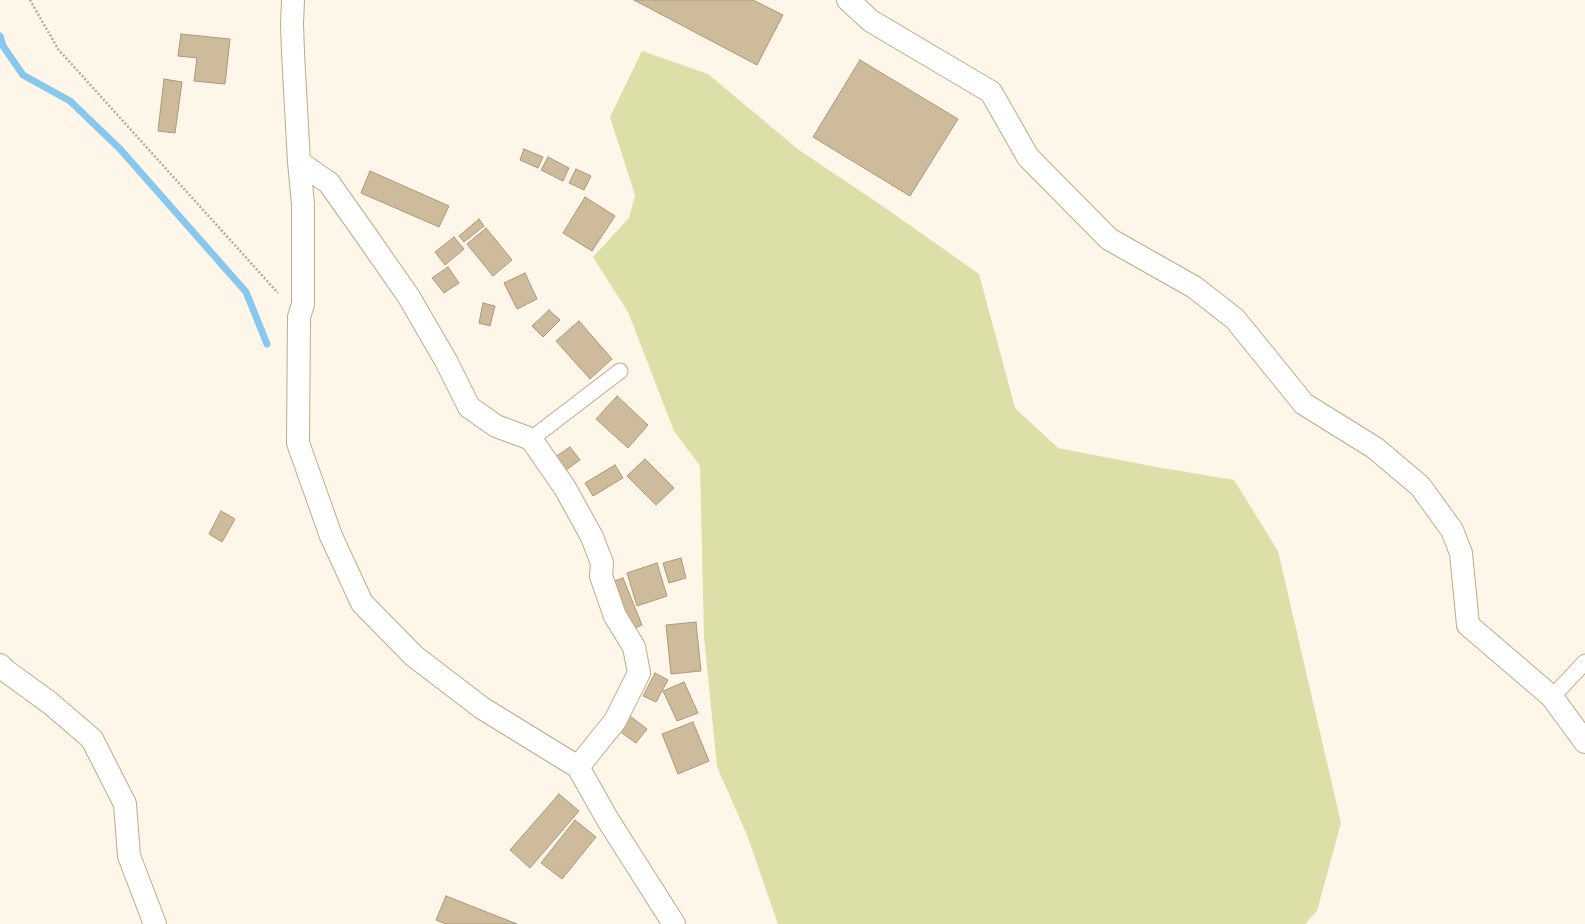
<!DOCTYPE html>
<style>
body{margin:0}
canvas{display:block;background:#fef6e9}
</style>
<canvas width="1585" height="924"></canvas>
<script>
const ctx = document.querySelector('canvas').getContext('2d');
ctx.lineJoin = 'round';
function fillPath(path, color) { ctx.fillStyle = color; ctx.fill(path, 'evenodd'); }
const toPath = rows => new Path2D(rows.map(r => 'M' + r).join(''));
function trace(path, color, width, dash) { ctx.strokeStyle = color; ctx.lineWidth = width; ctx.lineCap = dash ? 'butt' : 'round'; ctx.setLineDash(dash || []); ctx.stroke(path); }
fillPath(toPath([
 [642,51,708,74,799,150,884,207,979,274,1015,408,1058,448,1156,467,1234,480,1278,551,1341,823,1317,911,1305,924,778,924,747,835,717,767,704,637,700,466,674,431,628,312,593,257,629,218,635,195,610,117]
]), '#dcdfa7');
trace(toPath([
 [0,36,3,46,23,75,70,101,120,149,246,292,267,344]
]), '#88c8ed', 7);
const building = toPath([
 [634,0,753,0,783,15,757,65,634,0],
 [181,34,230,39,225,84,194,81,197,58,178,56,181,34],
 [860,60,958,119,910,196,813,137,860,60],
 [164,79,182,82,175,133,158,131,164,79],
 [524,149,543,157,538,168,520,160,524,149],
 [548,157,569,168,563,181,541,170,548,157],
 [576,169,591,176,584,190,569,183,576,169],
 [370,171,449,206,439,227,361,193,370,171],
 [585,197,615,216,592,251,563,233,585,197],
 [479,219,484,226,464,242,459,236,479,219],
 [486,228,512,260,493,276,467,244,486,228],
 [454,237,464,249,445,265,435,252,454,237],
 [448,267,459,283,444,293,432,278,448,267],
 [525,273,537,299,517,309,504,283,525,273],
 [483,303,495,306,490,326,479,323,483,303],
 [549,310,560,320,543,337,532,326,549,310],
 [579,321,612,359,590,379,556,341,579,321],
 [617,396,648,425,628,448,596,419,617,396],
 [570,447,580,460,562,473,552,459,570,447],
 [645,459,674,488,656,505,627,476,645,459],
 [615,465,623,478,593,496,585,483,615,465],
 [221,511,235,519,222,542,209,534,221,511],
 [681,558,686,578,669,583,663,563,681,558],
 [657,563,667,596,637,606,627,573,657,563],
 [623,578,642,625,628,631,609,583,623,578],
 [696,622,701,671,671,674,666,625,696,622],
 [655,673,668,680,656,702,643,696,655,673],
 [684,682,698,713,677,721,663,691,684,682],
 [630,716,647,729,636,743,619,731,630,716],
 [693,722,709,761,678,774,662,734,693,722],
 [559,794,579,811,530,868,510,850,559,794],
 [575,820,596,837,562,879,541,863,575,820],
 [446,896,517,924,446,924,436,920,446,896]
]);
fillPath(building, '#cebb9b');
trace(building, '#ac997b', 1);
const lane = toPath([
 [531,439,620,371],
 [1552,697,1585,662]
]);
const street = toPath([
 [293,0,292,24,293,53,299,162,303,204,303,304,299,317,298,443,331,536,362,603,414,656,482,708,578,767,608,820,674,924],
 [848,0,871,21,991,92,1028,157,1109,239,1194,287,1235,319,1304,404,1375,448,1420,486,1452,530,1461,553,1468,625,1552,697,1585,742],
 [299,162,329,183,363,231,409,297,446,361,469,407,496,426,531,439,565,488,592,537,602,563,601,576,615,616,634,647,639,673,615,721,578,767],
 [0,665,6,671,50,703,92,739,125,804,129,856,155,924]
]);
trace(lane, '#beab8b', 17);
trace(street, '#beab8b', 24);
trace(toPath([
 [30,0,58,49,278,293]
]), '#b3ac9f', 2.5, [2, 2]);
trace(lane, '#fff', 15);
trace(street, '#fff', 22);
</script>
